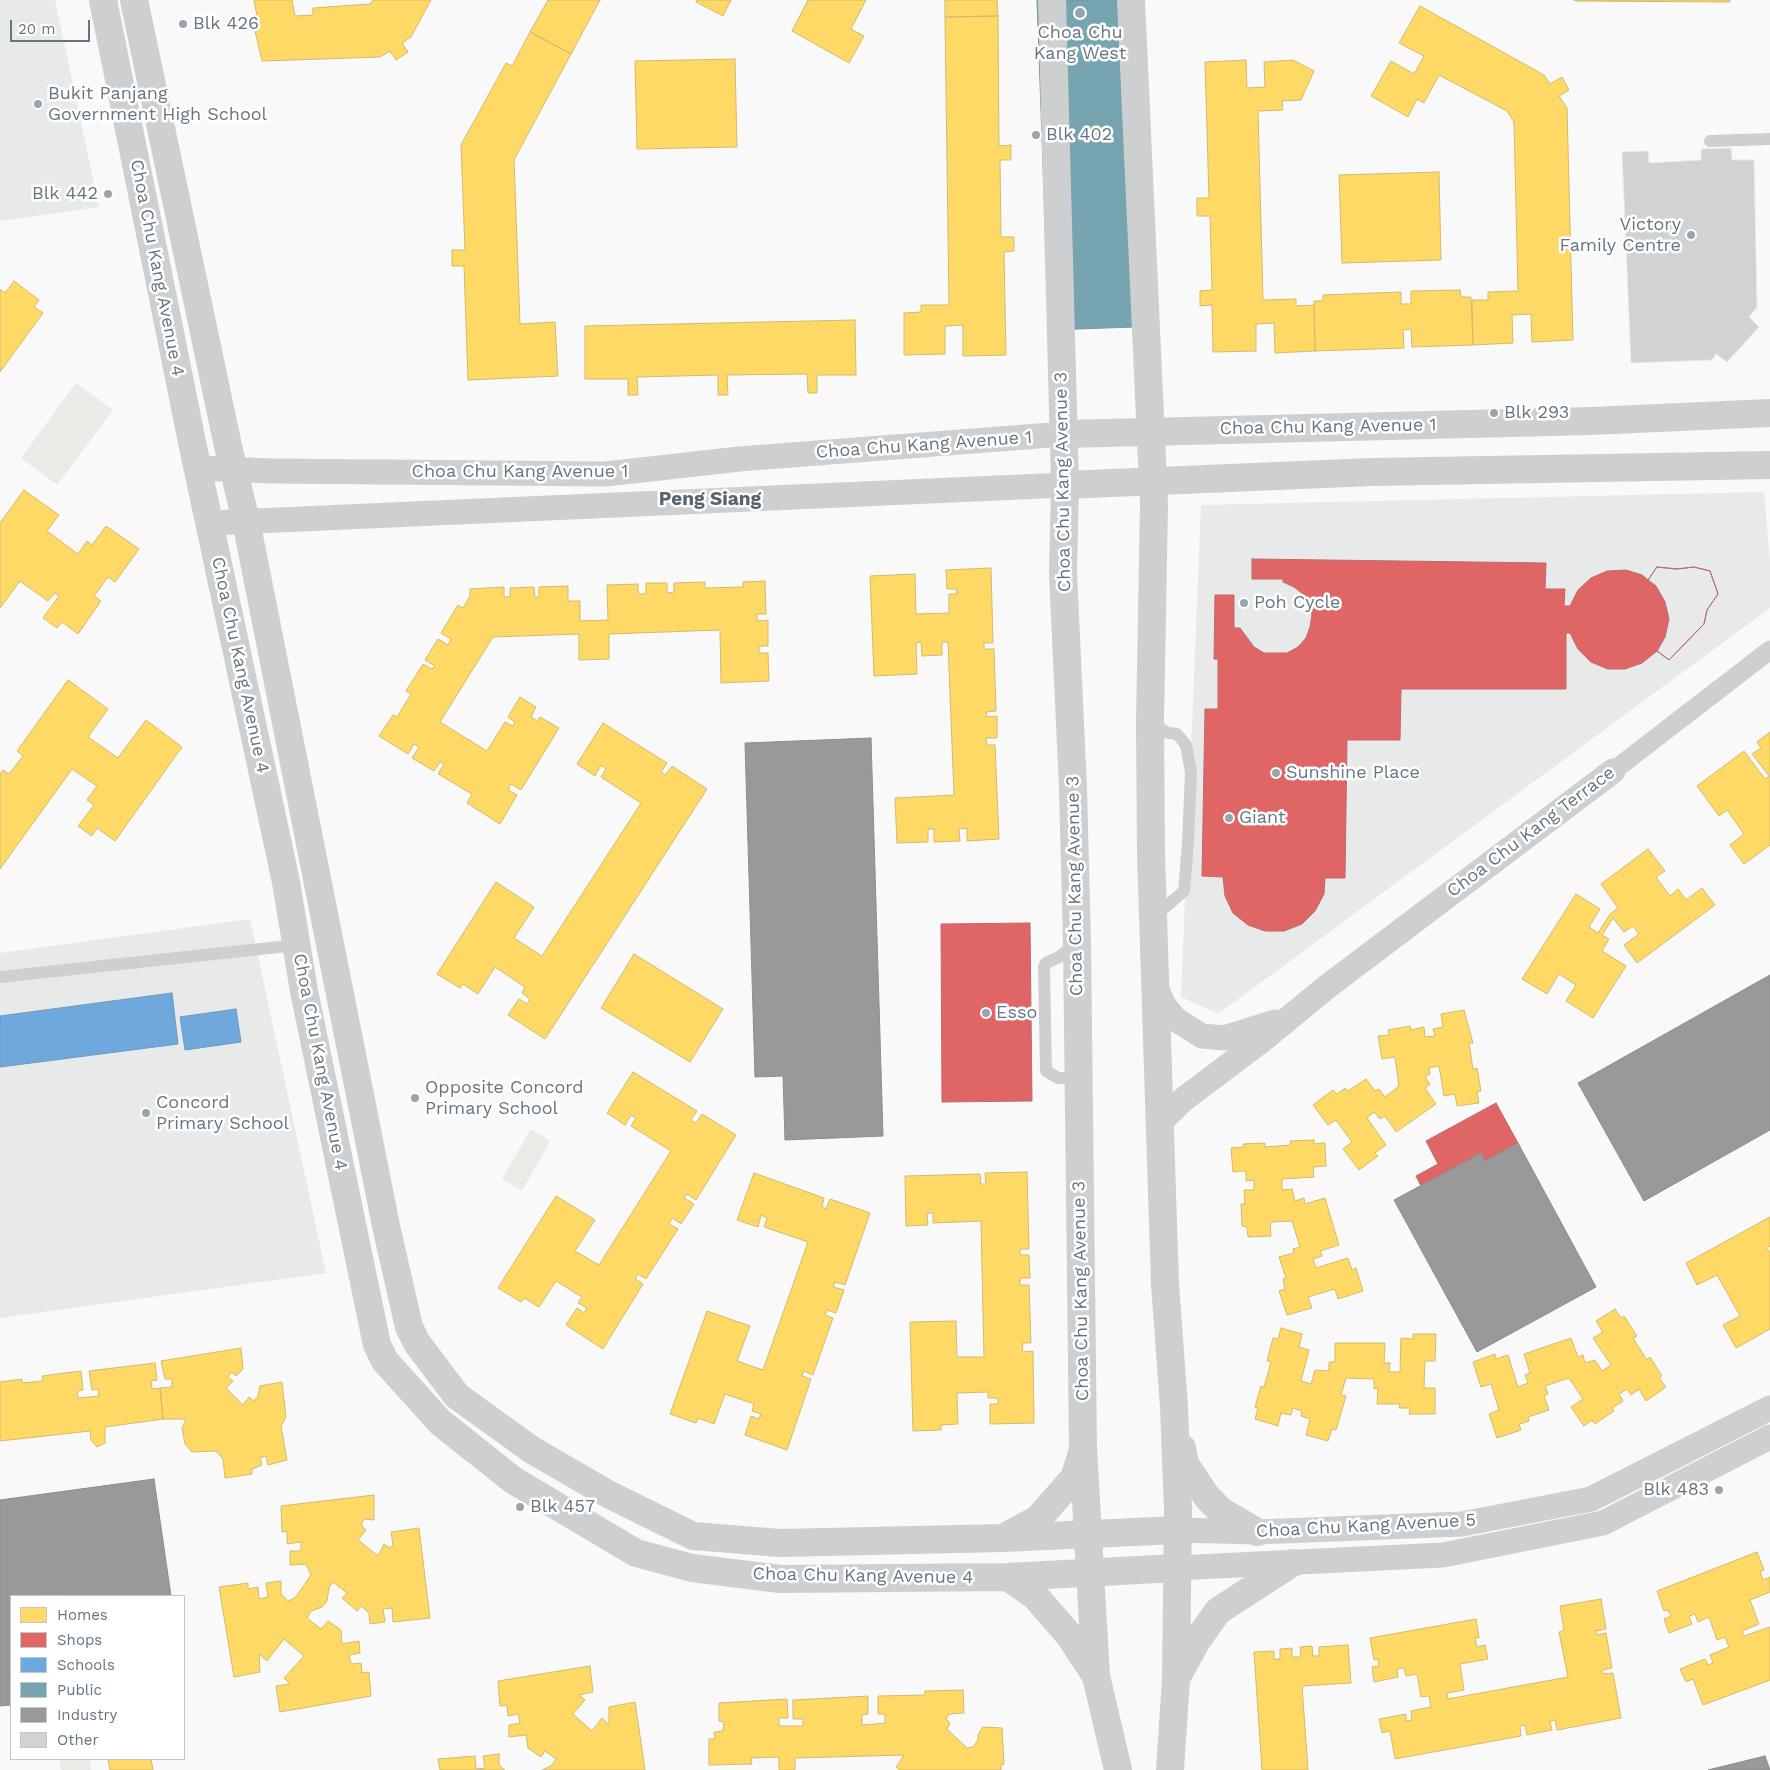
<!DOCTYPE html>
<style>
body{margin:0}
#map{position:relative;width:1770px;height:1770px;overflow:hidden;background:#f9f9f9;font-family:"Work Sans",sans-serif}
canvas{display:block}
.legend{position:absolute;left:10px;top:1595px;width:175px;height:165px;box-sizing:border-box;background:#fff;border:1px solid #c1c8cd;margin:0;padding:6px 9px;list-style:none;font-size:15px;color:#657683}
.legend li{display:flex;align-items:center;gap:10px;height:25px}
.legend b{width:25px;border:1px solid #c1c8cd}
.scale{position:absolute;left:10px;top:20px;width:80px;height:22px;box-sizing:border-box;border:2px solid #657683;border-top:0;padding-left:6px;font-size:15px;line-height:18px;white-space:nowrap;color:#657683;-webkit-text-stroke:4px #fff;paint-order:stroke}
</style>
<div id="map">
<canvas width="1770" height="1770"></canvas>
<ul class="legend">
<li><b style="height:14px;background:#ffd966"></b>Homes</li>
<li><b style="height:14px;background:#e06666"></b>Shops</li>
<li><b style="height:14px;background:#6fa8dc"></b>Schools</li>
<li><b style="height:14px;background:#76a5af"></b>Public</li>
<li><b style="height:14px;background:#999"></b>Industry</li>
<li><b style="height:14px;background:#d0d2d3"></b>Other</li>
</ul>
<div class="scale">20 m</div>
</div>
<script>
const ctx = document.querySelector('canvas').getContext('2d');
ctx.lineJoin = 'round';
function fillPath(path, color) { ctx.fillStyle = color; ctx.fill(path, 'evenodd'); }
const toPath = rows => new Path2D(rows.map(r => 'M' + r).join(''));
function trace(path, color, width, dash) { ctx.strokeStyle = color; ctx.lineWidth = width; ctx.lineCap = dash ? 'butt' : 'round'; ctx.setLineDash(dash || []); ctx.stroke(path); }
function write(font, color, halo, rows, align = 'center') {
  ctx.font = font + ' "Work Sans",sans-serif'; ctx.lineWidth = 5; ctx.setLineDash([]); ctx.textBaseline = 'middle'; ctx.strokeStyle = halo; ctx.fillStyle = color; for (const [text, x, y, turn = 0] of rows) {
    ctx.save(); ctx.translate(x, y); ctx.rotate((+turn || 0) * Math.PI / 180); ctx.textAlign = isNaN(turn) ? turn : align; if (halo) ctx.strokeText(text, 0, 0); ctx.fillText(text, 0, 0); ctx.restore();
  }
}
fillPath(toPath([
 [0,0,55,0,99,207,0,221],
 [1764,492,1770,560,1770,608,1218,1014,1181,997,1201,505],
 [250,919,326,1273,0,1318,0,953]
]), '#e8e9e9');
fillPath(toPath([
 [76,383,113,410,57,485,21,458],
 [531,1129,550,1141,522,1191,502,1179],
 [59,1759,90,1759,91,1770,61,1770]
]), '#e8ebe6');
const homes = toPath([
 [254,0,292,0,295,16,313,15,313,8,370,4,373,0,431,0,411,37,402,43,408,52,396,60,390,51,380,57,262,61,252,18,257,16,254,0],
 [548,0,600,0,571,54,530,32,548,0],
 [697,0,731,0,723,16,696,2,697,0],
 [808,0,866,0,851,29,864,36,849,63,792,31,808,0],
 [945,0,997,0,998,16,945,17,945,0],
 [1574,0,1730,0,1730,2,1576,1,1574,0],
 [1420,6,1544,75,1550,84,1562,77,1569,90,1559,96,1567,108,1573,340,1532,342,1531,314,1512,315,1513,343,1473,345,1472,300,1488,300,1488,292,1518,291,1514,122,1507,111,1439,75,1424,103,1417,99,1408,117,1371,96,1391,61,1414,74,1424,56,1399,43,1420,6],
 [998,16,999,146,1011,145,1011,160,1000,160,1001,237,1014,237,1014,251,1004,252,1006,355,963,356,963,325,945,326,945,354,904,355,904,313,921,312,921,305,949,305,945,17,998,16],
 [530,32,571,54,514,160,520,324,555,322,558,376,468,380,464,266,452,266,452,250,465,250,461,145,506,63,512,66,530,32],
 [735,59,737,147,637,149,635,61,735,59],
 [1246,60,1247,88,1265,87,1264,62,1293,60,1314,71,1301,100,1282,101,1283,110,1258,111,1263,300,1296,299,1296,306,1314,305,1315,351,1275,353,1274,323,1256,324,1256,351,1213,352,1212,305,1200,306,1200,291,1212,290,1210,216,1197,216,1197,198,1209,198,1205,62,1246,60],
 [1439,172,1441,260,1342,263,1339,175,1439,172],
 [14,281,39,300,34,307,43,313,0,372,0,289,5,293,14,281],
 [1460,290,1461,297,1471,297,1473,345,1412,347,1411,329,1403,330,1404,348,1315,351,1314,301,1323,301,1323,295,1401,292,1401,304,1411,304,1411,291,1460,290],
 [855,320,856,375,817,375,817,393,808,393,807,374,727,375,728,395,718,395,718,375,637,377,638,395,628,395,628,379,585,379,585,326,855,320],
 [24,490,59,515,47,531,78,554,87,541,92,545,106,526,139,549,115,582,108,577,94,596,101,601,78,634,62,622,57,628,43,618,59,596,55,593,48,601,20,581,0,608,0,523,24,490],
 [991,568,993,643,984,643,984,649,994,649,996,711,986,712,987,717,997,716,997,738,986,738,987,745,995,745,999,839,967,841,967,828,959,829,960,841,934,842,934,829,928,829,928,842,897,843,895,798,954,795,948,642,942,642,942,655,922,656,921,642,916,643,917,674,874,676,870,576,915,574,916,614,949,613,949,594,957,594,956,589,947,589,946,570,991,568],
 [765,581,766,614,757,614,757,621,768,620,768,646,759,646,759,653,768,653,769,681,721,683,720,630,609,634,609,659,579,660,579,634,493,637,440,722,487,751,505,722,513,726,515,722,508,717,520,697,536,707,531,717,537,721,540,717,559,728,521,790,511,784,508,790,517,795,500,824,467,803,472,794,438,774,444,764,440,762,434,771,412,758,419,747,414,744,408,754,379,736,393,715,397,717,411,694,406,691,423,664,432,669,435,666,425,660,438,639,448,645,451,639,441,633,458,605,463,608,470,596,470,589,504,587,504,597,510,597,510,588,534,587,535,597,539,597,539,587,568,586,568,601,580,601,580,621,608,620,607,585,638,584,638,594,646,594,646,583,667,583,667,593,674,592,674,583,705,582,705,588,743,587,743,582,765,581],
 [68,680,108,709,88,737,118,758,146,720,182,747,115,841,97,828,92,836,78,826,94,805,87,800,97,786,72,769,0,869,0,774,3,770,9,774,23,756,17,751,68,680],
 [603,723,667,763,661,772,665,775,672,766,707,789,545,1039,508,1015,519,999,527,1004,530,999,522,993,525,987,495,967,478,994,463,984,460,988,437,974,496,882,534,907,514,938,542,956,641,803,601,777,606,769,601,765,595,776,577,764,603,723],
 [1770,732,1770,845,1744,864,1730,845,1744,834,1727,810,1719,816,1697,786,1744,751,1765,779,1769,776,1752,754,1761,748,1757,742,1770,732],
 [1648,849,1665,871,1656,877,1670,896,1678,889,1686,900,1702,888,1715,905,1637,963,1624,945,1639,934,1633,926,1624,932,1613,918,1602,935,1609,939,1602,951,1626,966,1593,1018,1566,1001,1576,985,1559,974,1547,994,1522,979,1576,894,1600,909,1589,927,1598,933,1610,914,1618,908,1601,884,1648,849],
 [634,954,723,1009,690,1062,601,1008,634,954],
 [1464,1010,1473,1043,1469,1043,1473,1069,1477,1068,1481,1091,1477,1092,1479,1103,1457,1106,1455,1094,1444,1096,1439,1066,1429,1068,1430,1074,1425,1077,1430,1084,1425,1088,1436,1104,1396,1132,1385,1116,1380,1119,1374,1112,1367,1118,1386,1145,1375,1153,1378,1156,1359,1170,1343,1149,1352,1142,1336,1120,1328,1125,1313,1105,1333,1090,1337,1094,1345,1088,1348,1091,1366,1079,1375,1091,1379,1089,1385,1097,1399,1086,1395,1057,1382,1059,1378,1036,1389,1035,1388,1030,1410,1026,1411,1030,1424,1027,1425,1037,1435,1036,1433,1029,1443,1027,1441,1014,1464,1010],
 [633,1072,697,1111,691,1120,696,1123,702,1114,736,1135,696,1200,687,1194,684,1198,694,1204,681,1224,672,1218,669,1224,678,1229,646,1279,638,1274,635,1279,643,1284,603,1349,566,1325,577,1308,584,1313,587,1308,578,1303,582,1297,556,1281,539,1307,524,1298,521,1302,498,1288,556,1196,595,1220,575,1251,599,1265,671,1151,631,1126,636,1118,631,1115,625,1125,607,1113,633,1072],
 [1314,1140,1314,1144,1325,1143,1326,1166,1313,1167,1314,1177,1282,1179,1282,1190,1292,1189,1295,1201,1304,1198,1305,1204,1325,1198,1339,1245,1320,1251,1322,1256,1313,1259,1316,1268,1348,1258,1352,1270,1356,1268,1363,1291,1338,1299,1335,1289,1308,1297,1312,1308,1287,1315,1279,1291,1285,1289,1283,1279,1286,1278,1279,1257,1294,1253,1293,1249,1300,1247,1292,1221,1270,1222,1271,1236,1248,1237,1247,1227,1242,1226,1241,1204,1245,1204,1244,1190,1254,1190,1254,1180,1246,1181,1246,1171,1233,1172,1231,1148,1244,1147,1243,1144,1265,1143,1265,1147,1291,1145,1290,1141,1314,1140],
 [1027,1172,1029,1249,1020,1249,1020,1255,1029,1255,1030,1278,1020,1278,1020,1285,1029,1285,1031,1343,1023,1343,1022,1352,1033,1351,1034,1423,990,1424,990,1404,998,1404,998,1398,988,1398,988,1392,957,1393,958,1424,941,1425,941,1430,913,1431,910,1322,956,1321,957,1357,984,1357,981,1221,933,1223,933,1213,927,1213,928,1225,906,1226,905,1176,980,1174,981,1184,986,1184,985,1173,1027,1172],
 [754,1173,824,1198,822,1207,826,1209,830,1199,870,1213,845,1285,835,1282,833,1287,844,1290,836,1313,827,1310,825,1315,833,1318,813,1375,804,1371,802,1376,811,1379,787,1450,745,1435,751,1416,759,1419,761,1414,752,1411,754,1404,725,1394,714,1424,698,1418,696,1423,670,1414,707,1311,750,1326,737,1361,763,1370,808,1242,764,1227,767,1218,761,1215,758,1227,737,1220,754,1173],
 [1770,1217,1770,1246,1767,1248,1770,1253,1770,1329,1736,1348,1723,1325,1740,1316,1717,1275,1697,1285,1686,1263,1770,1217],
 [1615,1309,1621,1318,1624,1316,1637,1336,1633,1338,1647,1360,1650,1357,1662,1376,1659,1378,1666,1387,1646,1401,1639,1389,1631,1395,1627,1389,1619,1394,1623,1401,1612,1408,1614,1411,1595,1424,1592,1420,1584,1426,1571,1407,1583,1399,1569,1378,1545,1386,1548,1394,1544,1396,1549,1410,1528,1417,1529,1421,1519,1424,1521,1430,1497,1438,1489,1414,1499,1410,1491,1384,1481,1387,1473,1362,1495,1354,1496,1359,1508,1355,1518,1387,1528,1383,1525,1375,1530,1373,1524,1354,1571,1338,1578,1357,1583,1355,1585,1363,1595,1360,1602,1371,1611,1365,1593,1338,1603,1332,1596,1321,1615,1309],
 [1281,1328,1302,1334,1299,1347,1309,1350,1301,1381,1311,1384,1315,1370,1329,1371,1329,1362,1335,1362,1335,1343,1385,1343,1384,1363,1390,1363,1389,1372,1400,1372,1401,1338,1413,1339,1413,1334,1436,1334,1435,1361,1425,1361,1424,1388,1435,1388,1435,1414,1409,1414,1410,1408,1399,1408,1400,1404,1377,1404,1378,1388,1374,1389,1374,1379,1346,1378,1341,1395,1346,1396,1336,1430,1332,1429,1328,1441,1306,1435,1310,1419,1301,1416,1302,1411,1293,1408,1291,1415,1281,1413,1278,1426,1255,1419,1258,1408,1255,1407,1261,1386,1264,1387,1271,1362,1267,1361,1273,1338,1278,1339,1281,1328],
 [241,1348,243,1369,236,1376,231,1372,228,1377,233,1381,226,1388,243,1405,249,1397,254,1401,258,1396,260,1386,282,1382,286,1417,281,1426,287,1460,268,1465,266,1456,260,1458,262,1465,252,1469,252,1474,225,1478,223,1459,216,1451,192,1452,185,1444,182,1428,186,1419,163,1419,160,1388,172,1387,172,1379,165,1379,161,1361,241,1348],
 [155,1363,157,1380,151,1381,152,1389,160,1388,163,1419,105,1427,105,1443,97,1447,91,1440,90,1431,0,1441,0,1382,22,1379,22,1383,43,1381,42,1376,81,1371,83,1390,77,1391,78,1398,99,1396,98,1389,92,1390,89,1371,155,1363],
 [374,1495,374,1520,364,1519,361,1525,366,1530,358,1540,378,1556,384,1544,390,1548,393,1545,391,1532,419,1528,430,1618,393,1622,392,1608,383,1609,385,1622,370,1624,369,1613,361,1606,357,1611,342,1598,347,1593,333,1582,329,1588,327,1601,322,1607,311,1611,307,1618,321,1629,328,1621,341,1630,342,1644,359,1641,360,1653,349,1655,351,1664,361,1663,362,1673,369,1672,371,1696,280,1712,276,1686,290,1684,284,1678,304,1656,284,1639,267,1661,259,1654,260,1672,234,1677,219,1587,248,1583,248,1589,258,1587,259,1599,268,1597,266,1583,281,1581,281,1594,288,1601,295,1598,311,1575,306,1564,290,1565,290,1551,301,1551,301,1542,287,1544,287,1531,282,1532,281,1506,374,1495],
 [1757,1552,1764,1570,1760,1571,1763,1580,1770,1577,1770,1592,1750,1600,1759,1624,1742,1631,1744,1636,1770,1627,1770,1680,1703,1705,1693,1679,1686,1682,1680,1669,1705,1659,1708,1665,1713,1663,1710,1655,1729,1647,1725,1637,1717,1640,1709,1617,1698,1622,1695,1614,1689,1616,1692,1624,1669,1633,1664,1619,1671,1616,1668,1610,1664,1611,1657,1591,1757,1552],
 [1601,1599,1606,1629,1596,1631,1597,1635,1606,1633,1612,1668,1602,1670,1603,1674,1613,1673,1621,1718,1557,1730,1555,1720,1550,1721,1552,1730,1527,1735,1525,1725,1520,1726,1521,1736,1395,1759,1390,1731,1382,1733,1379,1719,1406,1714,1406,1721,1412,1720,1411,1711,1431,1707,1429,1696,1421,1697,1417,1674,1406,1676,1404,1668,1397,1669,1398,1677,1374,1682,1372,1667,1379,1666,1378,1659,1374,1660,1370,1638,1476,1619,1479,1638,1475,1638,1477,1647,1485,1645,1488,1659,1460,1664,1464,1690,1447,1693,1448,1699,1568,1677,1559,1632,1564,1630,1560,1606,1601,1599],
 [1348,1645,1351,1683,1302,1686,1308,1770,1262,1770,1254,1652,1274,1651,1274,1659,1280,1659,1280,1649,1292,1648,1292,1657,1301,1657,1300,1647,1312,1646,1313,1656,1319,1656,1319,1647,1348,1645],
 [590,1666,593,1692,579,1695,585,1700,573,1714,592,1731,602,1718,609,1725,609,1707,635,1702,645,1770,542,1770,551,1766,556,1759,545,1751,541,1757,528,1748,526,1735,509,1737,509,1725,520,1723,518,1714,508,1716,507,1705,500,1706,498,1681,590,1666],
 [963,1690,964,1713,949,1714,946,1719,950,1723,947,1729,967,1748,973,1747,978,1740,978,1734,983,1727,1002,1728,1004,1764,1001,1765,1001,1770,900,1770,896,1767,904,1755,795,1758,795,1770,779,1770,779,1757,751,1758,752,1764,709,1765,709,1739,715,1739,714,1732,723,1731,724,1722,719,1721,719,1703,787,1699,788,1718,779,1718,779,1726,803,1726,803,1719,793,1719,793,1700,868,1696,868,1714,862,1715,862,1725,885,1723,885,1714,878,1714,878,1696,925,1695,925,1691,963,1690],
 [499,1754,499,1765,505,1770,440,1770,438,1759,475,1756,476,1769,485,1768,483,1756,499,1754],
 [108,1759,151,1759,153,1770,110,1770,108,1759]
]);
fillPath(homes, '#ffd966');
trace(homes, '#d1bb6f', 1);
const shops = toPath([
 [1252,559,1546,563,1545,589,1565,589,1564,606,1570,606,1578,590,1591,578,1607,571,1626,570,1642,575,1648,580,1657,567,1677,569,1694,567,1710,571,1718,594,1707,610,1704,624,1669,660,1657,651,1642,663,1625,669,1608,669,1591,662,1578,649,1570,633,1566,633,1566,689,1401,689,1400,740,1347,740,1345,878,1325,878,1324,894,1315,911,1302,924,1284,931,1265,931,1248,925,1233,913,1225,896,1223,877,1202,876,1205,709,1218,709,1218,659,1214,659,1215,595,1234,595,1234,628,1240,628,1254,647,1264,653,1287,653,1298,647,1306,638,1310,627,1312,615,1309,604,1303,594,1294,587,1283,582,1283,579,1252,579,1252,559],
 [1657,567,1677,569,1694,567,1710,571,1718,594,1707,610,1704,624,1669,660,1657,651,1665,637,1669,619,1665,602,1656,586,1648,580,1657,567],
 [1030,923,1032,1101,942,1102,941,924,1030,923],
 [1496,1103,1518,1143,1485,1161,1481,1153,1421,1186,1416,1176,1438,1164,1426,1141,1496,1103]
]);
fillPath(shops, '#e06666');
trace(shops, '#bb6b6f', 1);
const schools = toPath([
 [172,993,178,1044,0,1067,0,1016,172,993],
 [236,1009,241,1042,185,1050,180,1017,236,1009]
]);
fillPath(schools, '#6fa8dc');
trace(schools, '#6c99c1', 1);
const public = toPath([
 [1037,0,1122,0,1134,327,1049,330,1037,0]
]);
fillPath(public, '#76a5af');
trace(public, '#7197a2', 1);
const industry = toPath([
 [871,738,883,1136,785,1140,783,1076,755,1077,745,743,871,738],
 [1770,975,1770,1130,1644,1201,1578,1083,1770,975],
 [1518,1143,1596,1287,1477,1352,1394,1200,1481,1153,1485,1161,1518,1143],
 [154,1479,171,1596,11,1596,11,1705,0,1706,0,1500,154,1479],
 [1765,1756,1770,1770,1708,1770,1765,1756]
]);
fillPath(industry, '#999');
trace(industry, '#898e92', 1);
const building = toPath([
 [1731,148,1732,160,1754,160,1757,307,1749,317,1759,327,1727,362,1716,354,1712,360,1631,363,1622,152,1648,151,1649,163,1701,160,1701,149,1731,148]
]);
fillPath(building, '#d0d2d3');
trace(building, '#e8e8e8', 1);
trace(toPath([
 [1710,141,1770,139],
 [1150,722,1168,733,1177,734,1186,745,1191,772,1188,843,1184,891,1153,918],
 [1076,944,1059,957,1046,963,1044,967,1046,1071,1058,1078,1077,1078],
 [0,977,297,945]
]), '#cecfd0', 12);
trace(toPath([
 [1613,771,1770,650]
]), '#cecfd0', 19);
trace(toPath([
 [198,468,272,471,606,474,739,459,1064,434],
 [211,523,1065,485],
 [1155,984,1163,1004,1175,1019,1202,1036,1224,1038,1275,1022],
 [1160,1122,1184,1099,1261,1041,1328,986,1613,771],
 [1177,1530,1257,1532,1462,1524,1591,1499,1770,1408],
 [1176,1568,1443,1555,1603,1523,1770,1437]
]), '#cecfd0', 25);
trace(toPath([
 [103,0,193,447,286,882,304,991,377,1345,385,1361,440,1422,513,1480,636,1553,692,1568,780,1579,1008,1577,1176,1568],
 [134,0,228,446,246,521,386,1226,409,1327,417,1343,457,1396,532,1450,608,1494,693,1536,780,1543,1003,1538,1177,1530],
 [1052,0,1065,485,1063,573,1073,788,1077,943,1083,1448,1096,1676,1118,1770],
 [1131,0,1154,505,1150,722,1151,855,1165,1284,1174,1407,1178,1510,1176,1679,1170,1770],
 [1064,434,1591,421,1770,413],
 [1065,485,1372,472,1770,465],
 [1182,1448,1185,1464,1207,1497,1221,1511,1257,1532],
 [1008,1535,1038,1519,1074,1478,1082,1453],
 [1008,1577,1035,1596,1069,1635,1096,1676],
 [1178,1675,1196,1642,1218,1611,1292,1563]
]), '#cecfd0', 28);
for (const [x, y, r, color] of [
 [1080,13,6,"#99a4ac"],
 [183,24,5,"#99a4ac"],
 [38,104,5,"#99a4ac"],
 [1036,135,5,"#99a4ac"],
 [108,194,5,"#99a4ac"],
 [1691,235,5,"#99a4ac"],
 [1494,413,5,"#99a4ac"],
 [1244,603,5,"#99a4ac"],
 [1276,773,5,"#99a4ac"],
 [1229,818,5,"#99a4ac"],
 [986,1013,5,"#99a4ac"],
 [415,1098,5,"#99a4ac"],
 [146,1113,5,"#99a4ac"],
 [1719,1490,5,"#99a4ac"],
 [520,1507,5,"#99a4ac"]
]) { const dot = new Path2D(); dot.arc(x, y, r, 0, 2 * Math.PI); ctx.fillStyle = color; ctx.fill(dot); trace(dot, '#fff', 2); }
write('18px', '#657683', '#fff', [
 ["Blk 426",193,24],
 ["Choa Chu",1080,33,"center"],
 ["Kang West",1080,54,"center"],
 ["Bukit Panjang",48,94],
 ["Government High School",48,115],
 ["Blk 402",1046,135],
 ["Blk 442",98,194,"right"],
 ["Victory",1681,225,"right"],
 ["Family Centre",1681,246,"right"],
 ["Blk 293",1504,413],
 ["Poh Cycle",1254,603],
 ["Sunshine Place",1286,773],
 ["Giant",1239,818],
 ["Esso",996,1013],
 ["Opposite Concord",425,1088],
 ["Primary School",425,1109],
 ["Concord",156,1103],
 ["Primary School",156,1124],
 ["Blk 483",1709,1490,"right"],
 ["Blk 457",530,1507]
], 'left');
write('18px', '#657683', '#fff', [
 ["Choa Chu Kang Avenue 4",157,268,79],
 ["Choa Chu Kang Avenue 1",1328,427,-1],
 ["Choa Chu Kang Avenue 1",924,445,-4],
 ["Choa Chu Kang Avenue 1",520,472],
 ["Choa Chu Kang Avenue 3",1063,482,-91],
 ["Choa Chu Kang Avenue 4",240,665,78],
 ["Choa Chu Kang Terrace",1531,832,-37],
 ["Choa Chu Kang Avenue 3",1075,886,-91],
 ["Choa Chu Kang Avenue 4",320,1062,79],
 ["Choa Chu Kang Avenue 3",1081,1291,-91],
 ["Choa Chu Kang Avenue 5",1366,1526,-3],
 ["Choa Chu Kang Avenue 4",863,1576,1]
]);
write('bold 19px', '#57646e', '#fff', [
 ["Peng Siang",710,499]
]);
</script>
